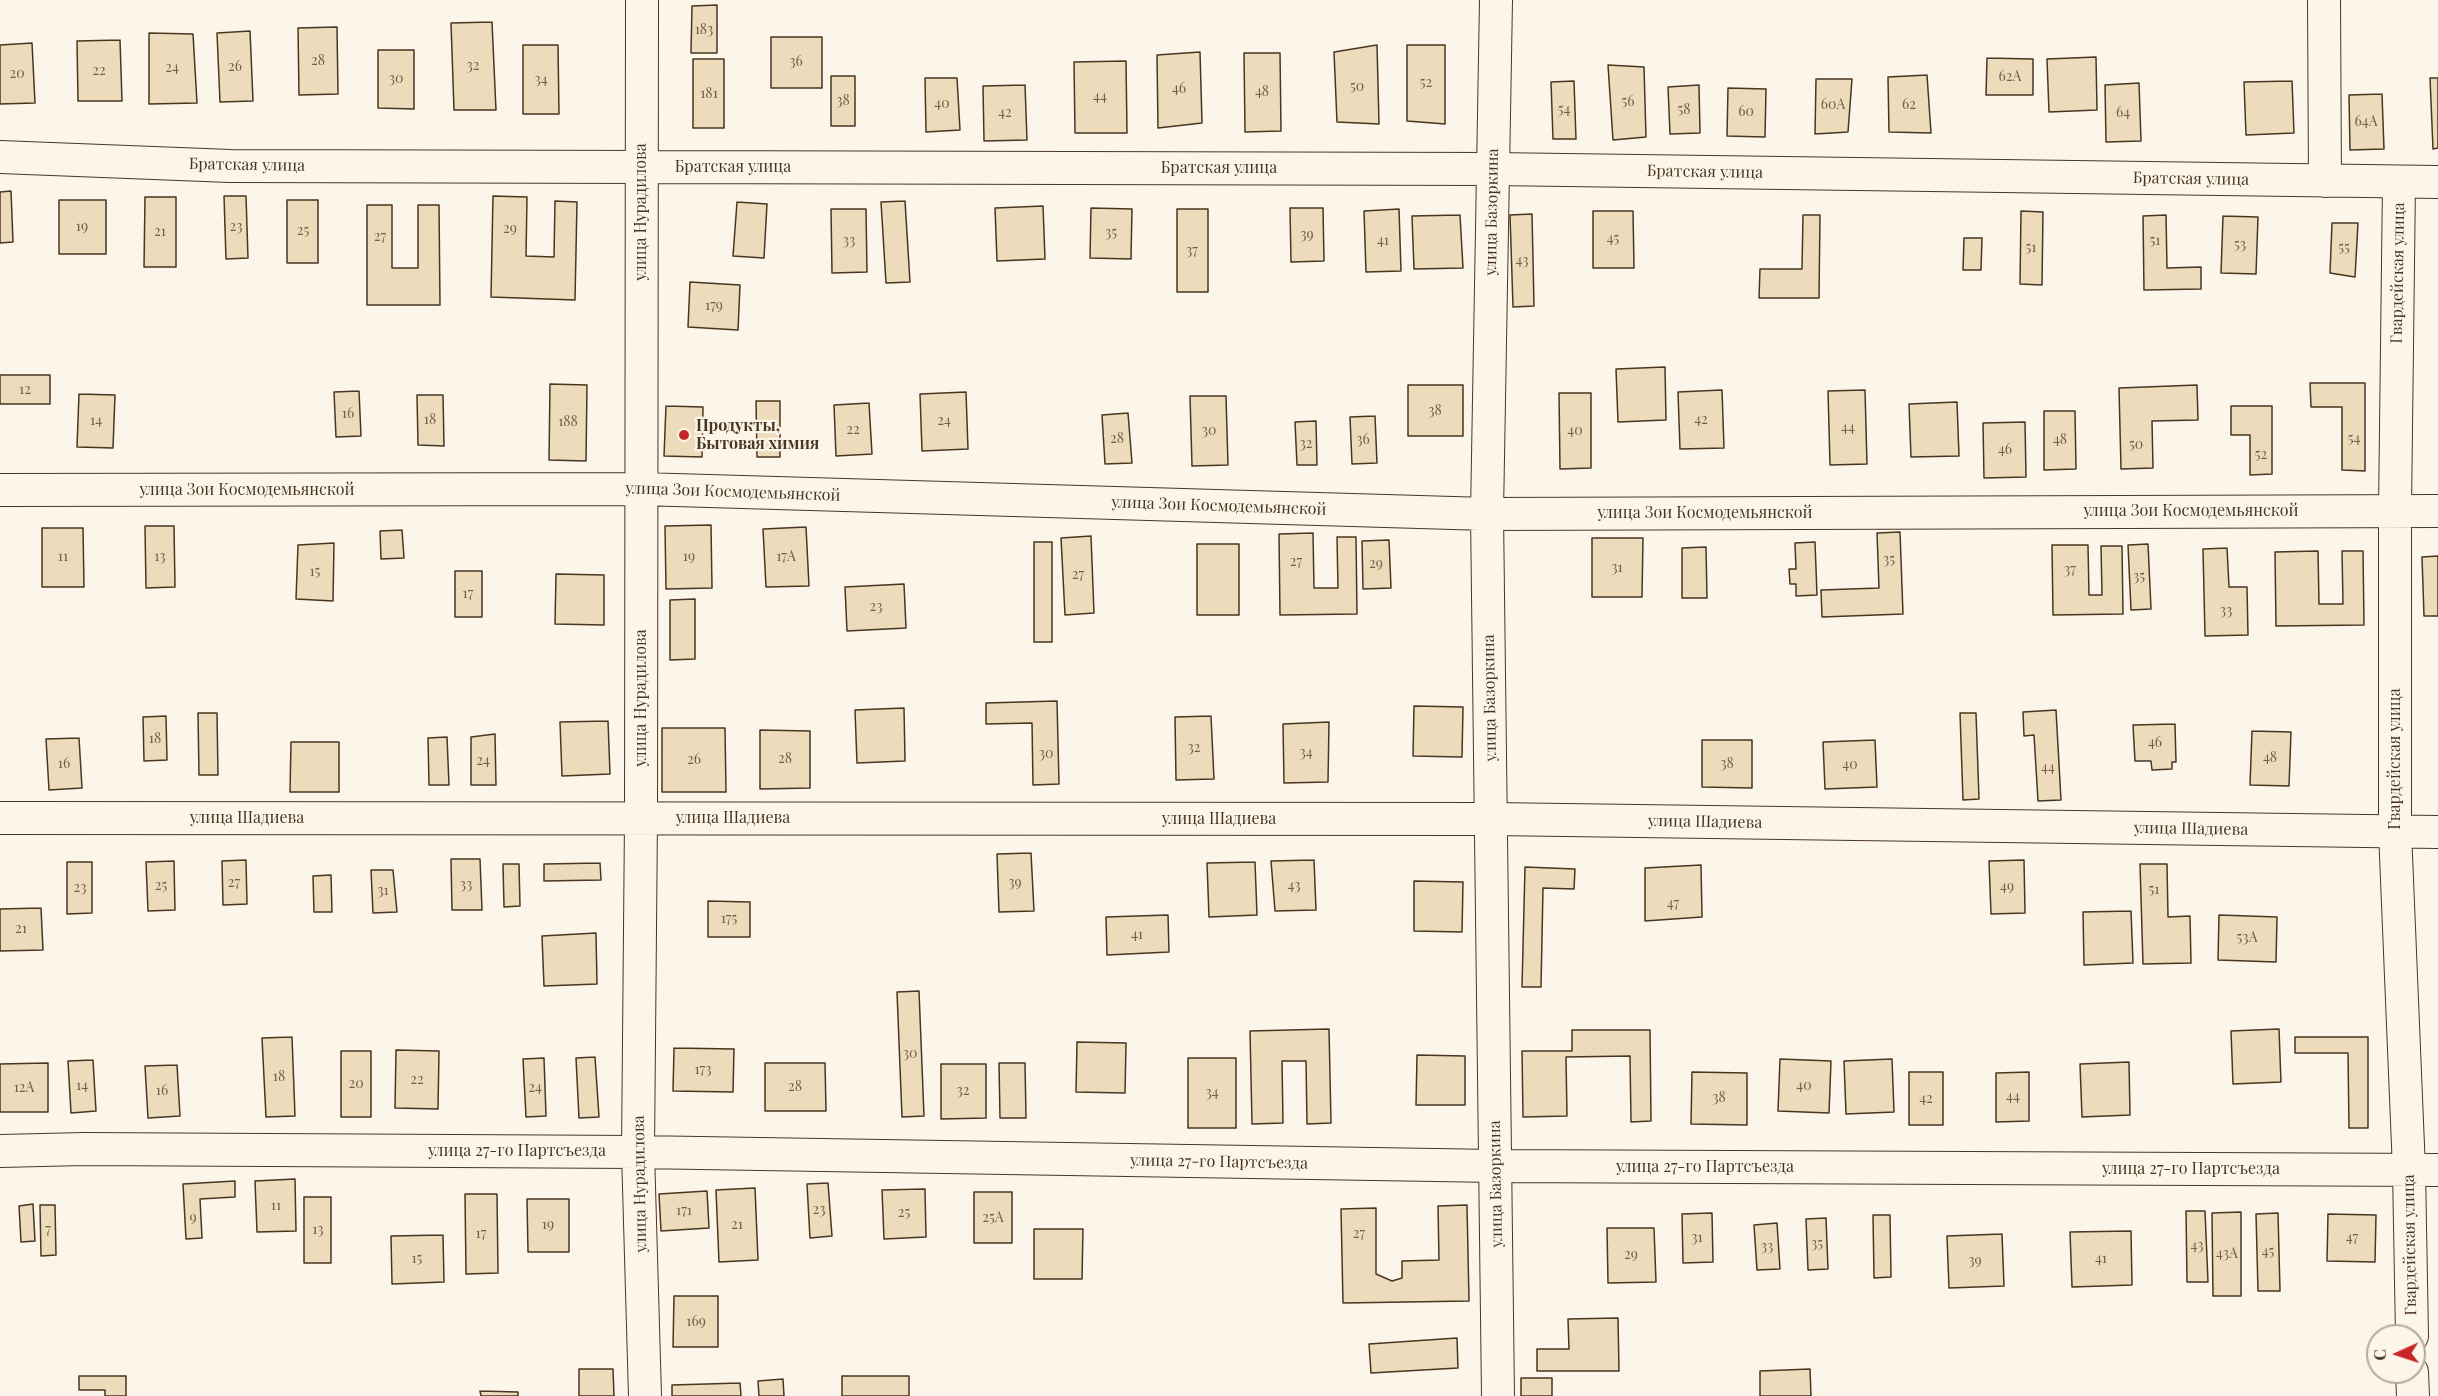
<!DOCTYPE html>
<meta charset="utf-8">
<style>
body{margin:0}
#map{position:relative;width:2438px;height:1396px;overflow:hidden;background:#fbf6e9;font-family:"Playfair Display",serif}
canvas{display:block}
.north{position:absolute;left:2366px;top:1324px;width:60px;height:60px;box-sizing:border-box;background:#fbf6e9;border:2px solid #b4a999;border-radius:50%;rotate:267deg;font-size:16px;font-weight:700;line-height:24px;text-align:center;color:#4a3520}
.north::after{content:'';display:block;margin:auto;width:21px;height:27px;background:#c62828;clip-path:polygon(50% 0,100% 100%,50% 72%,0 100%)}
</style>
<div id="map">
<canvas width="2438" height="1396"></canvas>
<div class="north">С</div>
</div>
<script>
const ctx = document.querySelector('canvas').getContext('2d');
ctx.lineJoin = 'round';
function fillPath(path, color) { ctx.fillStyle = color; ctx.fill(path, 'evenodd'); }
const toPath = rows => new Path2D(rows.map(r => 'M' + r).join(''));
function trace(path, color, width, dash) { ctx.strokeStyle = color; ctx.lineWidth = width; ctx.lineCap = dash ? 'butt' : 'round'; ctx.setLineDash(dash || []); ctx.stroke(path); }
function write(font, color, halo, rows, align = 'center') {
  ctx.font = font + ' "Playfair Display",serif'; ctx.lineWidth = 4.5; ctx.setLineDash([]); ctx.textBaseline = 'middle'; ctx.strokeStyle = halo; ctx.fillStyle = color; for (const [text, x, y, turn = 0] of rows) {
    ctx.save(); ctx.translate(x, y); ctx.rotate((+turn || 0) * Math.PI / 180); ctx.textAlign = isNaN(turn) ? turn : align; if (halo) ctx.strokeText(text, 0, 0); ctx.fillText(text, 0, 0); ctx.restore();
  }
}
const building = toPath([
 [717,5,717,53,691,53,692,6,717,5],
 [492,22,496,110,454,110,451,23,492,22],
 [337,27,338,94,299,95,298,28,337,27],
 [250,31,253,101,220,102,217,33,250,31],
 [149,33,193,34,197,103,149,104,149,33],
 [771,37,822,37,822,88,771,88,771,37],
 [120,40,122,101,78,101,77,41,120,40],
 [32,43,35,103,0,104,0,45,32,43],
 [523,45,558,45,559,114,523,114,523,45],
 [1377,45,1379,124,1337,122,1334,52,1377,45],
 [1407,45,1445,45,1445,124,1407,121,1407,45],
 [378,50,414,50,414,109,378,108,378,50],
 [1200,52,1202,123,1158,128,1157,55,1200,52],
 [1244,53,1280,53,1281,131,1245,132,1244,53],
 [2096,57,2097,110,2049,112,2047,59,2096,57],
 [1987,58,2033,59,2033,95,1986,95,1987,58],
 [693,59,724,59,724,128,693,128,693,59],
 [1126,61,1127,133,1075,133,1074,62,1126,61],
 [1608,65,1644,67,1646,137,1613,140,1608,65],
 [1927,75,1931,133,1889,132,1888,77,1927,75],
 [831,76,855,76,855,126,831,126,831,76],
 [925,78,957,78,960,130,926,132,925,78],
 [2430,78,2438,78,2438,148,2433,149,2430,78],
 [1816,79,1852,79,1848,132,1815,134,1816,79],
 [1574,81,1576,139,1553,139,1551,82,1574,81],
 [2292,81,2294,133,2246,135,2244,82,2292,81],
 [2139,83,2141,141,2106,142,2105,85,2139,83],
 [1025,85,1027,140,984,141,983,86,1025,85],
 [1699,85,1700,133,1670,134,1668,87,1699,85],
 [1728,88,1766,89,1765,137,1727,136,1728,88],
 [2382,94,2384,149,2350,150,2349,95,2382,94],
 [11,191,13,242,0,243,0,192,11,191],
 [224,196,246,196,248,258,226,259,224,196],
 [493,196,527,197,526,256,554,257,555,201,577,202,575,300,491,297,493,196],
 [145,197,176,197,176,267,144,267,145,197],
 [59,200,106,200,106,254,59,254,59,200],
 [287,200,318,200,318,263,287,263,287,200],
 [905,201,910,282,886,283,881,202,905,201],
 [737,202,767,204,764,258,733,256,737,202],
 [367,205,392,205,392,268,418,268,418,205,439,205,440,305,367,305,367,205],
 [1043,206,1045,259,997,261,995,208,1043,206],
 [1091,208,1132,209,1131,259,1090,258,1091,208],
 [1290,208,1323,208,1324,261,1291,262,1290,208],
 [831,209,866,209,867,272,832,273,831,209],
 [1177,209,1208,209,1208,292,1177,292,1177,209],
 [1399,209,1401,271,1366,272,1364,211,1399,209],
 [1593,211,1633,211,1634,268,1593,268,1593,211],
 [2021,211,2043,212,2042,285,2020,284,2021,211],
 [1532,214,1534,306,1513,307,1510,215,1532,214],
 [1460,215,1463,268,1414,269,1412,216,1460,215],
 [1803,215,1820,215,1819,298,1759,298,1760,269,1802,269,1803,215],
 [2166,215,2167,268,2201,267,2201,289,2144,290,2143,216,2166,215],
 [2223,216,2258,217,2256,274,2221,273,2223,216],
 [2332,223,2358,223,2355,277,2330,273,2332,223],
 [1964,238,1982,238,1981,270,1963,270,1964,238],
 [690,282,740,285,738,330,688,327,690,282],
 [1665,367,1666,420,1618,422,1616,369,1665,367],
 [0,375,50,375,50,404,0,404,0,375],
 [2310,383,2365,383,2365,471,2342,470,2342,407,2311,407,2310,383],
 [550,384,587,385,586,461,549,460,550,384],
 [1408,385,1463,385,1463,436,1408,436,1408,385],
 [2197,385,2198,420,2152,421,2153,468,2121,469,2119,388,2197,385],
 [1722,390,1724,448,1680,449,1678,392,1722,390],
 [1865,390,1867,464,1830,465,1828,391,1865,390],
 [359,391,361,436,336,437,334,392,359,391],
 [966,392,968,449,922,451,920,394,966,392],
 [1559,393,1591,393,1591,468,1560,469,1559,393],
 [79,394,115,395,113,448,77,447,79,394],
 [417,395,443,395,444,446,418,445,417,395],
 [1190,396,1226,396,1228,465,1192,466,1190,396],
 [756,401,780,401,780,457,757,457,756,401],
 [1957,402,1959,456,1911,457,1909,404,1957,402],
 [869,403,872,454,836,456,834,405,869,403],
 [666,406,703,407,702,457,664,456,666,406],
 [2231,406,2272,406,2272,474,2250,475,2250,435,2231,435,2231,406],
 [2044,411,2075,411,2076,469,2044,470,2044,411],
 [1128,413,1132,463,1105,464,1102,415,1128,413],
 [1375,416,1377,463,1352,464,1350,417,1375,416],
 [1316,421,1317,465,1297,465,1295,422,1316,421],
 [2025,422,2026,477,1984,478,1983,423,2025,422],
 [711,525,712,588,666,589,665,526,711,525],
 [145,526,174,526,175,587,146,588,145,526],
 [806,527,809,586,766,587,763,529,806,527],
 [42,528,83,528,84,587,42,587,42,528],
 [402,530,404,558,381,559,380,531,402,530],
 [1900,532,1903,614,1822,617,1821,590,1879,588,1877,533,1900,532],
 [1313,533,1314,588,1338,588,1337,537,1356,537,1357,614,1280,615,1279,534,1313,533],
 [1091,536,1094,613,1065,615,1061,538,1091,536],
 [1592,538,1643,538,1642,597,1592,597,1592,538],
 [1389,540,1391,588,1363,589,1362,541,1389,540],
 [1034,542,1052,542,1052,642,1034,642,1034,542],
 [1815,542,1817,595,1796,596,1796,584,1790,584,1789,569,1796,569,1795,543,1815,542],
 [334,543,333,601,296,599,298,545,334,543],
 [1197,544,1239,544,1239,615,1197,615,1197,544],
 [2148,544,2151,609,2131,610,2128,545,2148,544],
 [2052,545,2088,545,2089,595,2102,595,2101,546,2122,546,2123,614,2053,615,2052,545],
 [1706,547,1707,598,1682,598,1682,548,1706,547],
 [2227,548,2229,587,2247,587,2248,635,2205,636,2203,549,2227,548],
 [2318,551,2319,604,2343,604,2342,551,2363,551,2364,625,2276,626,2275,552,2318,551],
 [2438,556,2438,616,2424,616,2422,557,2438,556],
 [455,571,482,571,482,617,455,617,455,571],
 [556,574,604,575,604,625,555,624,556,574],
 [904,584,906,628,847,631,845,587,904,584],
 [695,599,695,659,670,660,670,600,695,599],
 [1057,701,1059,784,1033,785,1032,723,986,724,986,703,1057,701],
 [1414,706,1463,707,1462,757,1413,756,1414,706],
 [904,708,905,761,857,763,855,710,904,708],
 [2056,710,2061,800,2038,801,2034,735,2024,736,2023,712,2056,710],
 [198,713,217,713,218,775,199,775,198,713],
 [1960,713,1976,713,1979,799,1963,800,1960,713],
 [166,716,167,760,144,761,143,717,166,716],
 [1211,716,1214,779,1176,780,1175,717,1211,716],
 [608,721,610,774,562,776,560,722,608,721],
 [1329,722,1328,782,1284,783,1283,724,1329,722],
 [2175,724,2176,762,2172,762,2172,769,2152,770,2151,761,2135,761,2133,725,2175,724],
 [662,728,725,728,726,792,662,792,662,728],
 [760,730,810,731,810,788,760,789,760,730],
 [2252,731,2291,732,2289,786,2250,785,2252,731],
 [495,734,496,785,471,785,471,737,495,734],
 [447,737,449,785,429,785,428,738,447,737],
 [79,738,82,788,49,790,46,739,79,738],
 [1702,740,1752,740,1752,788,1702,787,1702,740],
 [1875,740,1877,787,1825,789,1823,742,1875,740],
 [291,742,339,742,339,792,290,792,291,742],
 [1031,853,1034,911,999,912,997,854,1031,853],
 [451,859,480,859,482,910,452,910,451,859],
 [246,860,247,904,223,905,222,861,246,860],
 [1314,860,1316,910,1275,911,1271,861,1314,860],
 [2024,860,2025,913,1991,914,1989,861,2024,860],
 [174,861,175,910,148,911,146,862,174,861],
 [67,862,92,862,92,913,67,914,67,862],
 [1255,862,1257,915,1209,917,1207,863,1255,862],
 [600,863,601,880,544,881,544,864,600,863],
 [503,864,519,864,520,906,504,907,503,864],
 [2140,864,2167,864,2168,917,2190,916,2191,963,2143,964,2140,864],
 [1701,865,1702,917,1645,921,1645,868,1701,865],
 [1525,867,1575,869,1574,889,1543,888,1541,987,1522,987,1525,867],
 [371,870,393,870,397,912,373,913,371,870],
 [331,875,332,912,314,912,313,876,331,875],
 [1414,881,1463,882,1462,932,1414,931,1414,881],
 [708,901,750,902,750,937,708,937,708,901],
 [41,908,43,950,0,951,0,909,41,908],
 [2131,911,2133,963,2084,965,2083,912,2131,911],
 [1168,915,1169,952,1107,955,1106,917,1168,915],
 [2219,915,2277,917,2276,962,2218,960,2219,915],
 [596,933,597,984,544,986,542,936,596,933],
 [919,991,924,1116,902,1117,897,992,919,991],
 [1329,1029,1331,1123,1307,1124,1306,1061,1282,1061,1283,1123,1252,1124,1250,1031,1329,1029],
 [2279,1029,2281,1082,2233,1084,2231,1031,2279,1029],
 [1572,1030,1650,1030,1651,1121,1631,1122,1630,1056,1566,1057,1567,1116,1523,1117,1522,1051,1572,1051,1572,1030],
 [292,1037,295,1116,266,1117,262,1038,292,1037],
 [2295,1037,2368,1037,2368,1128,2349,1128,2348,1053,2295,1053,2295,1037],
 [1077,1042,1126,1043,1125,1093,1076,1092,1077,1042],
 [674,1048,734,1049,733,1092,673,1091,674,1048],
 [396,1050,439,1051,438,1109,395,1108,396,1050],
 [341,1051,371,1051,371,1117,341,1117,341,1051],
 [1417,1055,1465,1056,1465,1105,1416,1105,1417,1055],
 [595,1057,599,1117,579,1118,576,1058,595,1057],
 [544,1058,546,1116,526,1117,523,1059,544,1058],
 [1188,1058,1236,1058,1236,1128,1188,1128,1188,1058],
 [1780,1059,1831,1061,1829,1113,1778,1111,1780,1059],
 [1892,1059,1894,1112,1846,1114,1844,1061,1892,1059],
 [93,1060,96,1111,71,1113,68,1061,93,1060],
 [2129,1062,2130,1115,2082,1117,2080,1064,2129,1062],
 [48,1063,48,1112,0,1112,0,1064,48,1063],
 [765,1063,825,1063,826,1111,765,1111,765,1063],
 [999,1063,1025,1063,1026,1118,1000,1118,999,1063],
 [941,1064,986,1064,986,1118,941,1119,941,1064],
 [177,1065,180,1116,148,1118,145,1066,177,1065],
 [1692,1072,1747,1073,1747,1125,1691,1124,1692,1072],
 [1909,1072,1943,1072,1943,1125,1909,1125,1909,1072],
 [2029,1072,2029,1121,1996,1122,1996,1073,2029,1072],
 [295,1179,296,1231,257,1232,255,1181,295,1179],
 [235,1181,235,1197,200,1199,202,1238,186,1239,183,1184,235,1181],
 [828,1183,832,1236,810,1238,807,1184,828,1183],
 [755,1188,758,1260,719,1262,716,1190,755,1188],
 [925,1189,926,1237,884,1239,882,1190,925,1189],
 [707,1191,709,1228,661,1231,659,1194,707,1191],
 [974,1192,1012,1192,1012,1243,974,1243,974,1192],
 [465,1194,497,1194,498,1273,466,1274,465,1194],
 [304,1197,331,1197,331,1263,304,1263,304,1197],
 [527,1199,569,1199,569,1252,528,1252,527,1199],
 [33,1204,35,1241,21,1242,19,1206,33,1204],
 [40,1205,55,1205,56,1255,41,1256,40,1205],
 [1467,1205,1469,1301,1343,1303,1341,1209,1376,1208,1376,1274,1392,1281,1402,1278,1402,1261,1439,1260,1438,1206,1467,1205],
 [2186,1211,2205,1211,2208,1282,2187,1282,2186,1211],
 [2241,1212,2241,1296,2213,1296,2212,1213,2241,1212],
 [1712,1213,1713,1262,1683,1263,1682,1214,1712,1213],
 [2278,1213,2280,1291,2258,1291,2256,1214,2278,1213],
 [2328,1214,2376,1215,2375,1262,2327,1261,2328,1214],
 [1873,1215,1890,1215,1891,1277,1874,1278,1873,1215],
 [1826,1218,1828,1269,1808,1270,1806,1219,1826,1218],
 [1777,1223,1780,1269,1757,1270,1754,1225,1777,1223],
 [1607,1228,1654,1228,1656,1282,1608,1283,1607,1228],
 [1034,1229,1083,1229,1082,1279,1034,1279,1034,1229],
 [2131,1231,2132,1285,2072,1287,2070,1232,2131,1231],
 [2002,1234,2004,1286,1949,1288,1947,1236,2002,1234],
 [443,1235,444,1282,392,1284,391,1236,443,1235],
 [674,1296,718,1296,718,1347,673,1347,674,1296],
 [1618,1318,1619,1371,1537,1371,1537,1349,1569,1349,1568,1319,1618,1318],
 [1457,1338,1458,1368,1371,1373,1369,1344,1457,1338],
 [579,1369,613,1369,614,1396,579,1396,579,1369],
 [1810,1369,1811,1396,1760,1396,1760,1371,1810,1369],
 [79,1376,126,1376,126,1396,105,1396,105,1390,79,1390,79,1376],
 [842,1376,909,1376,909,1396,842,1396,842,1376],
 [1521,1378,1552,1378,1552,1396,1521,1396,1521,1378],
 [783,1379,784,1396,759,1396,758,1381,783,1379],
 [740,1383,741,1396,672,1396,672,1385,740,1383],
 [480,1391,518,1392,518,1396,481,1396,480,1391]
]);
fillPath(building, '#ecdcbc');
trace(building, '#4a3520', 1.5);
const minor = toPath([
 [642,0,641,818,638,1152,645,1396],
 [1496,0,1487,514,1498,1396],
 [2324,0,2325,181],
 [0,157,230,166,1493,169,2438,182],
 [2399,182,2395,510,2395,831,2409,1170,2412,1336],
 [0,490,641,489,1487,514,2438,511],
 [0,818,1492,819,2438,832],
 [0,1151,84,1149,638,1152,1496,1166,2438,1170],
 [2412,1372,2413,1396]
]);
trace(minor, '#4a3520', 34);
trace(minor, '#fbf6e9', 32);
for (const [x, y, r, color] of [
 [684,435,6,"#c62828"]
]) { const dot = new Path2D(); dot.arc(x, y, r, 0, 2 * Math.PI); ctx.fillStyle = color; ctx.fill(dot); trace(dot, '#fbf6e9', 2); }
write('14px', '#725f47', null, [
 ["183",704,30],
 ["28",318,61],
 ["36",796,62],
 ["32",473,66],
 ["26",235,67],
 ["24",172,68],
 ["22",99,71],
 ["20",17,74],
 ["62А",2010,77],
 ["30",396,79],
 ["34",541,80],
 ["52",1426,83],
 ["50",1357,87],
 ["46",1179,89],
 ["48",1262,92],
 ["181",709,94],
 ["44",1100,97],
 ["38",843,101],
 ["56",1628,102],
 ["40",942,104],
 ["60А",1833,105],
 ["62",1909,105],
 ["54",1564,110],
 ["58",1684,110],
 ["60",1746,112],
 ["42",1005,113],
 ["64",2123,113],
 ["64А",2366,122],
 ["19",82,227],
 ["23",236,227],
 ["29",510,229],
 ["25",303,231],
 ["21",160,232],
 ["35",1111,233],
 ["39",1307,235],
 ["27",380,237],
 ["45",1613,239],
 ["33",849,241],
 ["41",1383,241],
 ["51",2155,241],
 ["53",2240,245],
 ["51",2031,248],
 ["55",2344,248],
 ["37",1192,251],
 ["43",1522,261],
 ["179",714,306],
 ["12",25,390],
 ["38",1435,411],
 ["16",348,414],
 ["18",430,420],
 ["42",1701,420],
 ["14",96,421],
 ["24",944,421],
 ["188",568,422],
 ["44",1848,428],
 ["22",853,430],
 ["30",1209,431],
 ["40",1575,431],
 ["28",1117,439],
 ["54",2354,439],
 ["36",1363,440],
 ["48",2060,440],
 ["32",1306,444],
 ["50",2136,445],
 ["46",2005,450],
 ["52",2261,455],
 ["11",63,557],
 ["13",160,557],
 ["19",689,557],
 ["17А",786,557],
 ["35",1889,560],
 ["27",1296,562],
 ["29",1376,564],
 ["31",1617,568],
 ["37",2070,570],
 ["15",315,572],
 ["27",1078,575],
 ["35",2139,577],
 ["17",468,594],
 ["23",876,607],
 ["33",2226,611],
 ["18",155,739],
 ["46",2155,743],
 ["32",1194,748],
 ["34",1306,753],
 ["30",1046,754],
 ["48",2270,758],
 ["28",785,759],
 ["26",694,760],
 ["24",483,761],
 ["16",64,764],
 ["38",1727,764],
 ["40",1850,765],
 ["44",2048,768],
 ["27",234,883],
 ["39",1015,883],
 ["33",466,885],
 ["25",161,886],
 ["43",1294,886],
 ["49",2007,887],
 ["23",80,888],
 ["51",2154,890],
 ["31",383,891],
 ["47",1673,904],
 ["175",729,919],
 ["21",21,929],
 ["41",1137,935],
 ["53А",2247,938],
 ["30",910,1054],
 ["173",703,1070],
 ["18",279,1077],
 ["22",417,1080],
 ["20",356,1084],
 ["14",82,1086],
 ["40",1804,1086],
 ["28",795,1087],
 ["12А",24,1088],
 ["24",535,1088],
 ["16",162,1091],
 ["32",963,1091],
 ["34",1212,1093],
 ["44",2013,1097],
 ["38",1719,1098],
 ["42",1926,1099],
 ["11",276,1206],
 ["23",819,1210],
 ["171",684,1211],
 ["25",904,1213],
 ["9",193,1218],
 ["25А",993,1218],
 ["19",548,1225],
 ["21",737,1225],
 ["7",48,1230],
 ["13",318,1230],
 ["17",481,1234],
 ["27",1359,1234],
 ["31",1697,1238],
 ["47",2352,1238],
 ["35",1817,1244],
 ["43",2197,1246],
 ["33",1767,1247],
 ["45",2268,1252],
 ["43А",2227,1254],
 ["29",1631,1255],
 ["15",417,1259],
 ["41",2101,1259],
 ["39",1975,1261],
 ["169",696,1322]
]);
write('16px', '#4a3520', '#fbf6e9', [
 ["Братская улица",247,165,1],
 ["Братская улица",733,167],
 ["Братская улица",1219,168],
 ["Братская улица",1705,172,1],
 ["Братская улица",2191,179,1],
 ["улица Нурадилова",641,212,-90],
 ["улица Базоркина",1492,212,-89],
 ["Гвардейская улица",2398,273,-89],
 ["улица Зои Космодемьянской",247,490],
 ["улица Зои Космодемьянской",733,492,2],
 ["улица Зои Космодемьянской",1219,506,2],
 ["улица Зои Космодемьянской",2191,511],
 ["улица Зои Космодемьянской",1705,513],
 ["улица Нурадилова",641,698,-90],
 ["улица Базоркина",1490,698,-91],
 ["Гвардейская улица",2395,759,-90],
 ["улица Шадиева",247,818],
 ["улица Шадиева",733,818],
 ["улица Шадиева",1219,819],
 ["улица Шадиева",1705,822,1],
 ["улица Шадиева",2191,829,1],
 ["улица 27-го Партсъезда",517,1151],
 ["улица 27-го Партсъезда",1219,1162,1],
 ["улица 27-го Партсъезда",1705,1167],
 ["улица 27-го Партсъезда",2191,1169],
 ["улица Нурадилова",640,1184,-91],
 ["улица Базоркина",1496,1184,-91],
 ["Гвардейская улица",2410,1245,-91]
]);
write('bold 16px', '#4a3520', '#fbf6e9', [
 ["Продукты,",696,426],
 ["Бытовая химия",696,444]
], 'left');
</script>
